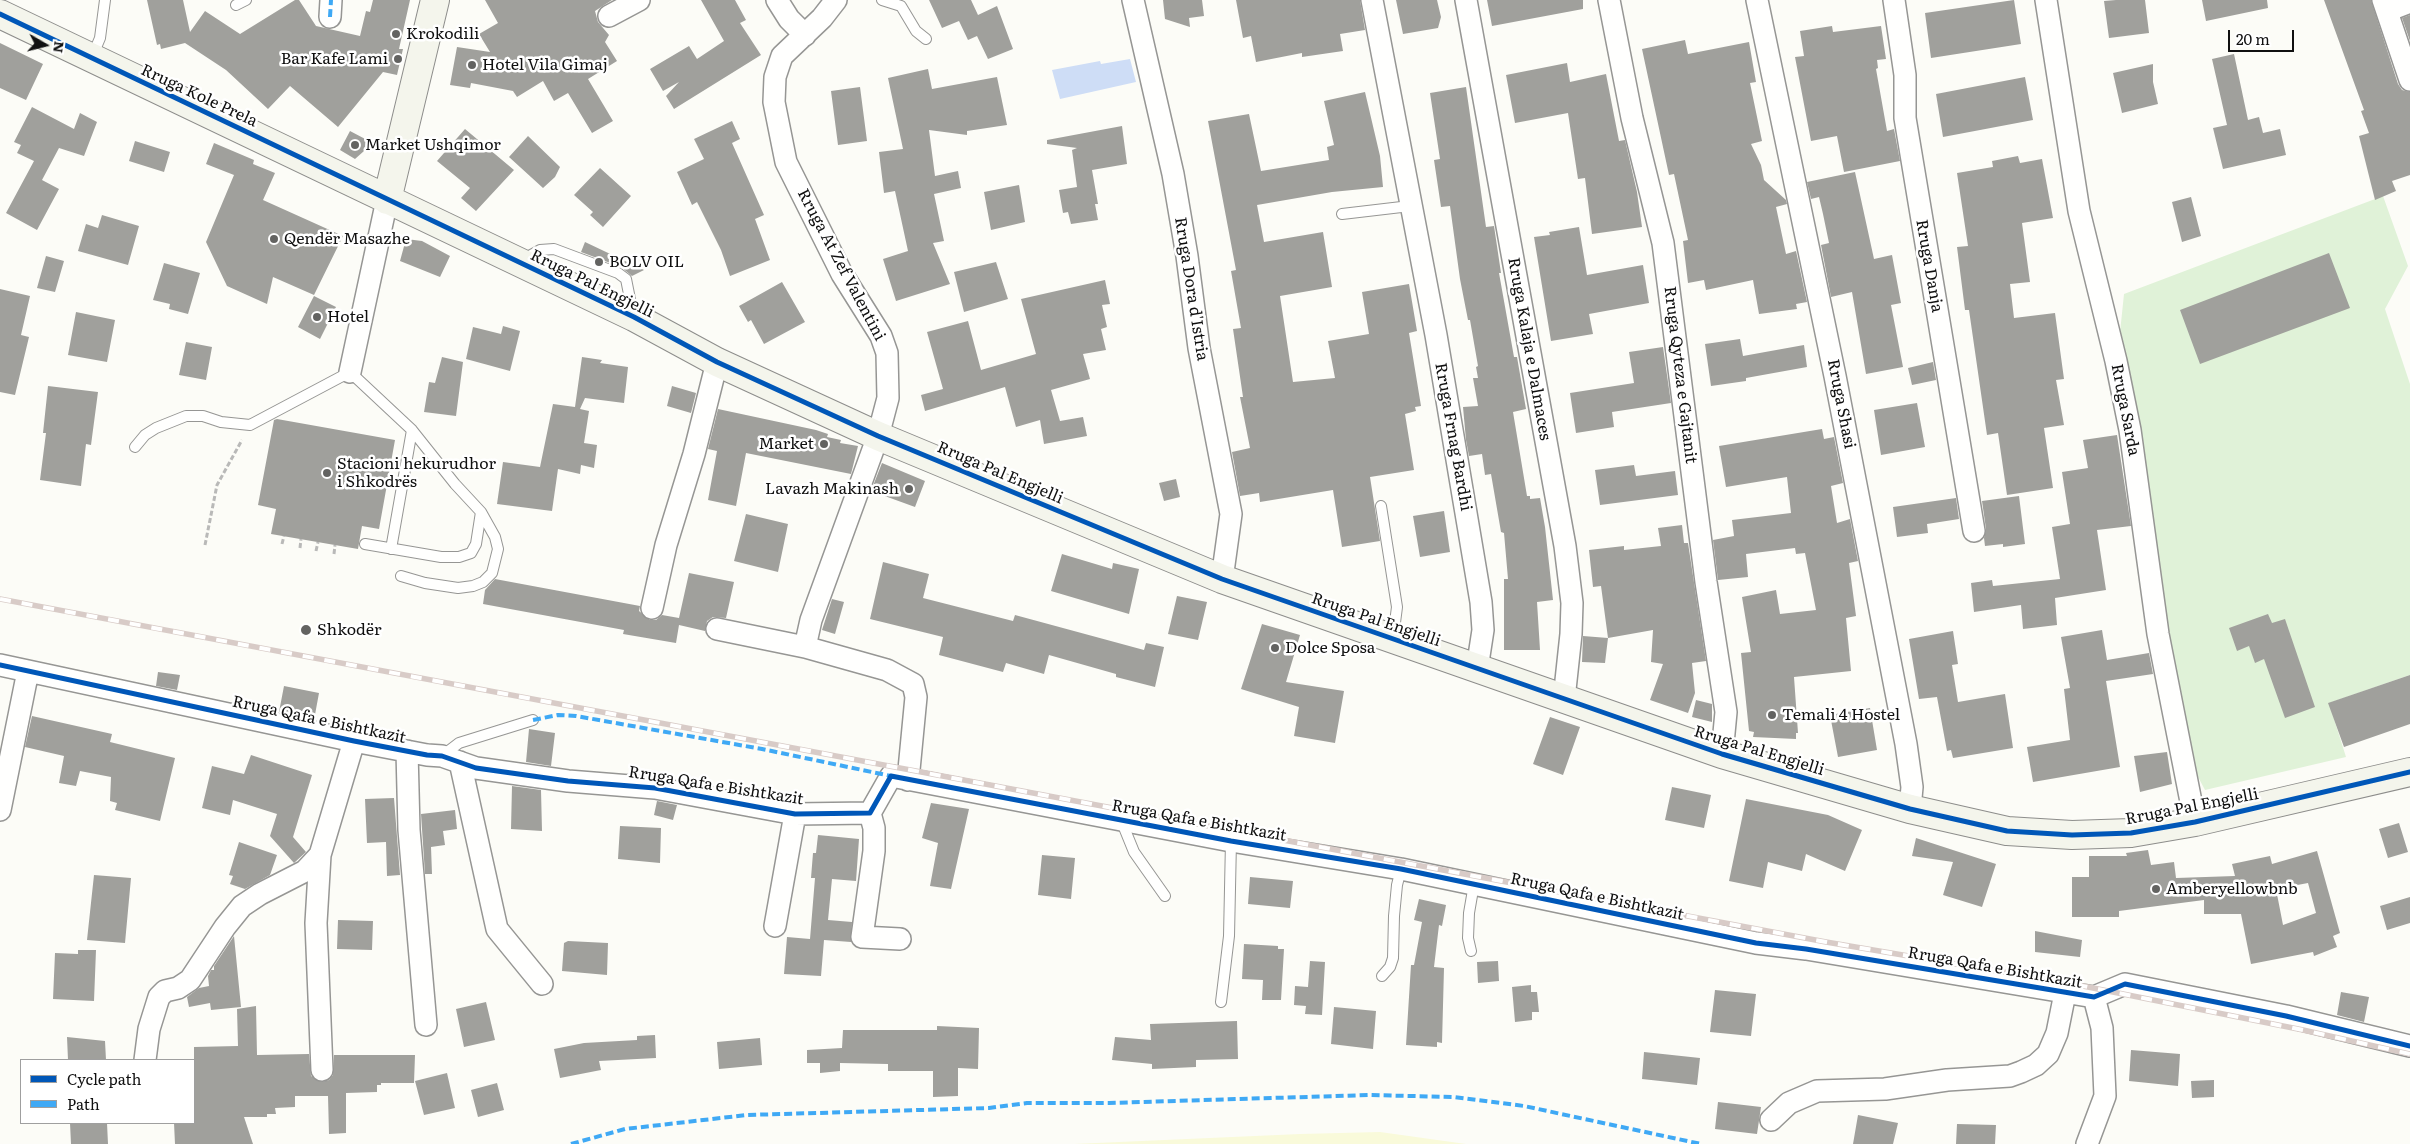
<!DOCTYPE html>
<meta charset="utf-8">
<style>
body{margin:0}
#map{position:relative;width:2410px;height:1144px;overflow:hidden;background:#fcfcf7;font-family:Literata,serif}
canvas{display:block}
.legend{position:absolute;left:20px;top:1059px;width:175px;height:65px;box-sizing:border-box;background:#fff;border:1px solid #9f9f9f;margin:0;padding:6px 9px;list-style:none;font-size:15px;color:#101010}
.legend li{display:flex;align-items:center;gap:10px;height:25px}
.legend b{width:25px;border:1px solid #9f9f9f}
.north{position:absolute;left:20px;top:20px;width:50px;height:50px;-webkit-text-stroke:4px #fff;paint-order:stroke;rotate:98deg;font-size:14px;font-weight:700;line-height:20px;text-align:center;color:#101010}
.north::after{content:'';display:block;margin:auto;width:18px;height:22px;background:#101010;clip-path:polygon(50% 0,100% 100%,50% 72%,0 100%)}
.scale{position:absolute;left:2228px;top:30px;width:66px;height:22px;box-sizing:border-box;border:2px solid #101010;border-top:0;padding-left:6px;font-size:15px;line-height:18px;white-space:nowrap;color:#101010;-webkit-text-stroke:4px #fff;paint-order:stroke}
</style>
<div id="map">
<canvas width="2410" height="1144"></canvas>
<ul class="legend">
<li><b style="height:6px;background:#0057b8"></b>Cycle path</li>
<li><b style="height:6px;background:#3fa9f5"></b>Path</li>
</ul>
<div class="north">N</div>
<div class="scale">20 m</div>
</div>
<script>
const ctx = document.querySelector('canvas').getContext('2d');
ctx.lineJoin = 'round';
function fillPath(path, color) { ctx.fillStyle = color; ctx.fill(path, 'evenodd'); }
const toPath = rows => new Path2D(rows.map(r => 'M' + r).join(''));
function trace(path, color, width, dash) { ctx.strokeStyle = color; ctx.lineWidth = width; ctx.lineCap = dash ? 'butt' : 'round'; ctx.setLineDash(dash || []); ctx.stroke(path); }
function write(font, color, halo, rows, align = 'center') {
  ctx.font = font + ' Literata,serif'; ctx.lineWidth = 5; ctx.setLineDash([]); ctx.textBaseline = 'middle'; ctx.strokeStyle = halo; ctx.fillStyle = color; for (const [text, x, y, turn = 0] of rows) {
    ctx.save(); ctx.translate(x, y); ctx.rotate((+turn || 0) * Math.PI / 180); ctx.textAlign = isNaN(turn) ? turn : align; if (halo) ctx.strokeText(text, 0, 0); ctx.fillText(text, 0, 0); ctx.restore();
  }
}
fillPath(toPath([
 [2383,196,2408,266,2385,309,2410,384,2410,675,2329,703,2346,757,2205,790,2188,758,2119,342,2124,294]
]), '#e0f2d8');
fillPath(toPath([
 [1380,1132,1466,1144,1074,1144,1300,1134]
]), '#f9fada');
fillPath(toPath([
 [1130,59,1136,82,1060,99,1052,70,1100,61,1101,64]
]), '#ceddf6');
fillPath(toPath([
 [147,0,183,0,190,32,205,11,240,34,295,0,299,0,316,26,360,36,366,11,370,12,373,0,410,0,399,49,403,49,397,75,383,72,338,127,290,86,268,109,226,70,185,43,161,49,160,44,157,45],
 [485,0,612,0,595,11,598,22,609,35,605,42,617,61,588,79,613,121,592,133,568,93,554,101,543,81,517,97,513,91,471,83,470,88,450,85,457,47,490,52,479,34,498,23],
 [701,0,735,0,746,20,740,23,761,55,674,109,666,96,679,82,663,91,650,69,689,46,697,59,724,41],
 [929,0,971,0,978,15,997,6,1013,49,988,59,977,36,968,40,959,21,942,28],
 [1163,0,1202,0,1204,16,1189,18,1190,27,1165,19],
 [1236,0,1360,0,1365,30,1340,34,1343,51,1302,57,1302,53,1256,62,1251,36,1243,38],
 [1396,0,1437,0,1441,17,1438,28,1403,34],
 [1487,0,1583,0,1583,9,1492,26],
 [2014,0,2021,44,1931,58,1925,13],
 [2116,0,2145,0,2149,33,2109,38,2104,1],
 [2202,0,2267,0,2268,8,2206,21],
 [2324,0,2371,0,2398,84,2402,90,2410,92,2410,175,2392,181,2396,191,2375,200,2359,136,2369,133,2361,111,2364,110],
 [2410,15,2410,41,2402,18],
 [1832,26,1833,32,1881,26,1886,59,1877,60,1878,68,1876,69,1887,131,1894,129,1900,161,1844,172,1837,136,1811,141,1795,57,1804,56,1800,31],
 [1685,40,1688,54,1749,42,1756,82,1750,83,1762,141,1751,144,1761,165,1764,180,1786,200,1787,204,1776,207,1786,254,1796,251,1807,302,1796,304,1797,309,1759,314,1753,280,1706,290,1704,280,1688,283,1683,241,1688,240,1674,174,1669,175,1642,49],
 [0,43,43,64,26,100,0,88],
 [2234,54,2248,120,2259,117,2263,133,2280,129,2286,155,2223,169,2213,128,2227,125,2212,59],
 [1567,63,1570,82,1606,74,1619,141,1625,140,1637,192,1642,227,1592,234,1585,178,1578,179,1568,113,1515,123,1506,75],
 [2153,64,2153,82,2158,104,2122,113,2113,73],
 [928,69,932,89,997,77,1007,125,967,131,967,135,929,130,935,176,958,171,961,188,934,194,944,241,933,243,950,284,896,301,883,259,908,251,895,191,884,193,879,152,903,149,888,78],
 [2025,77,2033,120,1943,137,1936,94],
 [860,87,867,141,838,145,831,91],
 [1466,87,1486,227,1494,226,1501,273,1499,273,1514,357,1517,357,1526,409,1513,412,1527,496,1530,496,1530,499,1540,498,1545,527,1553,600,1537,602,1540,650,1504,650,1504,579,1508,579,1504,533,1501,532,1491,474,1485,475,1482,454,1469,456,1466,440,1463,407,1478,406,1473,378,1478,378,1476,367,1478,366,1470,320,1468,320,1460,279,1450,206,1441,207,1434,160,1440,159,1430,93],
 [1365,92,1380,156,1383,187,1332,192,1257,205,1264,242,1323,232,1332,287,1280,296,1293,382,1335,378,1328,341,1369,334,1362,292,1409,284,1417,331,1409,333,1421,406,1415,407,1416,411,1405,414,1414,470,1370,477,1380,541,1342,547,1333,490,1260,502,1259,493,1240,496,1232,452,1250,448,1240,397,1243,397,1233,329,1241,328,1231,271,1236,270,1208,121,1249,114,1261,171,1329,160,1327,147,1334,145,1324,101],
 [32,107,74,129,80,113,97,122,84,156,59,148,42,180,59,189,37,230,6,213,34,161,17,153,21,145,14,142],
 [732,121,740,139,732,143,764,215,755,219,770,260,730,276,721,250,697,202,692,205,677,172,704,159,694,139],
 [1122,126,1127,164,1092,170,1098,204,1095,204,1098,220,1071,224,1068,212,1063,213,1059,190,1077,187,1072,150,1077,148,1047,144,1047,140],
 [465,129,514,170,476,211,461,198,470,188,437,161],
 [350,131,369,141,364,151,355,159,340,150],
 [528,136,560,167,555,177,543,188,509,157],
 [135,141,170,152,164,172,129,161],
 [214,143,254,160,253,164,275,173,263,200,343,236,314,295,273,277,267,304,227,286,206,242,234,175,206,164],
 [2018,156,2020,163,2042,159,2053,218,2022,223,2030,282,2010,284,2014,318,2055,313,2064,379,2056,380,2064,425,2044,428,2053,488,2007,495,1998,433,1987,435,1969,310,1965,310,1957,247,1968,246,1957,173,1993,167,1992,161],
 [600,168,631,196,603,227,590,215,593,212,574,195],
 [1855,172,1874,259,1892,255,1901,303,1891,305,1903,367,1866,374,1852,292,1831,297,1821,245,1829,243,1823,214,1819,197,1811,199,1807,182],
 [1019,185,1025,222,991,230,984,192],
 [2191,197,2201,236,2182,242,2172,202],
 [102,215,139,226,128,265,78,251,86,224,98,228],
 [1579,227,1587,275,1643,265,1649,303,1589,314,1593,334,1551,341,1534,237,1550,235,1549,232],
 [406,239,422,241,450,256,440,277,400,261],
 [585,242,644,270,632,276,621,267,581,252],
 [2329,253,2350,308,2200,364,2180,310],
 [46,256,64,261,55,292,37,288],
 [996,262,1008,299,964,312,954,272],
 [164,263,200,273,188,314,169,309,170,304,153,300],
 [1105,280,1110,304,1102,305,1107,327,1101,329,1106,350,1083,354,1090,379,1051,390,1060,421,1083,417,1087,436,1044,444,1040,420,1016,427,1005,387,925,411,921,395,943,389,927,332,968,321,981,370,1036,354,1021,299],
 [782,282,805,322,764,344,751,320,748,322,739,306],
 [0,289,30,296,21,335,29,337,15,395,0,392],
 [314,296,336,307,320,339,298,327],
 [76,312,115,320,107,362,68,355],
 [503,326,520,331,510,371,466,359,473,327,501,334],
 [1740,339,1743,356,1804,345,1807,367,1746,378,1746,381,1711,386,1705,344],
 [186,342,212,347,206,380,179,375],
 [1663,347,1671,403,1612,412,1614,427,1576,433,1570,393,1634,383,1629,352],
 [442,357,463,362,456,416,424,412,429,382,435,383],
 [582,357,602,360,600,363,628,367,624,403,585,398,580,409,589,411,584,443,597,445,594,468,581,465,580,474,558,469,552,511,497,504,503,462,540,467,553,404,575,407],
 [1933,362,1936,380,1912,385,1908,368],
 [48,386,98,392,91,445,86,444,81,486,40,480,46,433,43,433],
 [672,386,696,393,691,413,667,406],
 [1917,403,1925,447,1881,455,1874,410],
 [718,409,816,430,828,434,827,437,841,440,840,443,858,446,851,474,746,453,736,506,708,500,717,451,708,449],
 [277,419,395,440,379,529,362,526,358,549,271,534,276,509,258,505,274,420],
 [1822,429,1824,439,1834,437,1843,483,1831,486,1837,523,1850,519,1858,561,1849,563,1856,616,1846,618,1851,671,1794,677,1798,733,1796,733,1796,739,1753,737,1754,732,1749,731,1741,653,1751,652,1742,597,1776,590,1780,614,1816,610,1805,553,1796,554,1795,548,1746,554,1748,577,1718,580,1713,540,1734,536,1732,520,1791,513,1787,477,1726,487,1719,446],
 [2117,435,2131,526,2097,530,2106,590,2055,598,2057,625,2023,629,2021,605,1974,612,1971,583,1992,580,1993,586,2060,579,2052,527,2070,524,2062,472,2088,468,2083,440],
 [882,463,925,481,915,507,871,491],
 [1634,465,1636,476,1675,471,1678,495,1600,505,1595,470],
 [1176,479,1180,497,1164,501,1159,483],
 [2019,496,2025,544,2003,547,2003,544,1985,546,1984,538,1986,529,1982,501],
 [1956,498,1959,519,1927,524,1928,533,1897,537,1893,507],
 [1444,511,1450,552,1420,557,1413,516],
 [746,514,788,524,778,572,734,561],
 [1682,525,1684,543,1688,543,1706,661,1692,663,1695,693,1688,713,1650,700,1663,664,1651,662,1653,630,1608,638,1601,586,1593,587,1589,550,1624,546,1624,550,1661,546,1658,528],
 [1062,554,1112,569,1113,563,1139,569,1129,614,1051,591],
 [883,562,929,574,923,598,1013,621,1015,615,1144,650,1146,643,1164,647,1155,687,1116,677,1116,674,1049,655,1044,674,1006,663,1003,672,939,655,943,637,870,619],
 [689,573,734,582,726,618,713,617,707,621,705,631,679,625,676,643,623,634,624,630,483,604,485,590,495,579,640,606,639,611,650,620,656,620,662,615,679,618],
 [1177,596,1207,602,1198,640,1168,634],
 [832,599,844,602,835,634,822,630],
 [2268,614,2272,623,2285,619,2315,707,2285,718,2264,659,2255,663,2249,646,2237,651,2229,628],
 [1262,624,1300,635,1286,682,1344,691,1335,743,1294,736,1299,707,1241,689],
 [2102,630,2107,660,2149,653,2153,674,2106,681,2120,767,2033,782,2027,747,2070,740,2064,689,2070,688,2061,637],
 [1953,631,1958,664,1952,665,1958,702,2005,694,2013,748,1953,758,1951,750,1947,751,1937,697,1919,699,1909,639],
 [1583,636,1608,638,1605,663,1582,662],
 [158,672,180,675,177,690,156,686],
 [2410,675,2410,724,2344,747,2328,703],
 [284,686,319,693,314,720,279,712],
 [1696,700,1712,704,1712,722,1692,717],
 [1870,708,1877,750,1838,757,1830,715],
 [32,716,112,734,110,742,175,758,160,821,115,810,117,803,110,801,111,777,80,771,76,786,59,783,64,756,25,747],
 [1550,717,1580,727,1563,775,1533,764],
 [529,729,555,733,551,766,526,762],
 [2167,752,2172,784,2140,792,2134,756],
 [251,755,312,775,293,837,306,852,294,863,270,836,277,814,233,800,230,815,202,808,212,766,244,774],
 [512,786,541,790,542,831,511,829],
 [1672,787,1711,795,1704,828,1665,820],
 [394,798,400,875,387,876,386,842,367,843,365,799],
 [1746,799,1828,815,1862,830,1845,871,1806,854,1802,871,1768,862,1763,888,1729,881],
 [657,801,677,805,673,820,654,815],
 [931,803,969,809,951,889,930,886,938,843,922,838],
 [455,810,457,829,443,831,445,845,431,847,432,874,425,874,421,814],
 [2399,823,2408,852,2388,858,2379,829],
 [620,826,661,828,660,863,618,859],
 [818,835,859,839,856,881,832,879,828,920,852,922,851,942,824,940,821,976,784,974,787,937,810,939,815,878,811,878,813,853,816,853],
 [1916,838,1996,864,1982,907,1943,895,1953,862,1912,856],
 [239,842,277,855,270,875,245,889,230,884,233,876,229,875],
 [2148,850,2151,865,2174,862,2176,878,2235,876,2232,864,2270,856,2272,864,2317,851,2340,933,2333,936,2337,947,2314,956,2313,952,2251,964,2241,914,2204,914,2204,900,2119,911,2119,917,2072,917,2072,877,2089,877,2089,856,2127,856,2126,853],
 [2308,883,2316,913,2283,925,2276,889],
 [1042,855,1075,858,1071,899,1038,895],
 [94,875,131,878,125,943,87,940],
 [1250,877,1293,881,1290,908,1248,904],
 [2410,897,2410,923,2387,930,2380,906],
 [1419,899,1446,905,1442,926,1439,925,1434,967,1444,968,1442,1043,1437,1042,1437,1047,1406,1045,1411,965,1414,965,1422,922,1414,920],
 [338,920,373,921,372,950,337,949],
 [2035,931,2082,940,2080,957,2035,952],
 [234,936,241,1007,211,1010,210,1003,189,1007,187,997,199,988,209,986,208,976,211,970,214,970,214,966],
 [568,941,608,943,607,975,562,971,564,943],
 [1244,944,1278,946,1278,949,1284,949,1281,1000,1262,1000,1263,980,1242,979],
 [78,950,96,950,94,1001,53,999,55,953,78,954],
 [1310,961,1325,962,1322,1015,1305,1014,1306,1006,1294,1005,1295,986,1308,987],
 [1498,961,1499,981,1478,983,1477,962],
 [1531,985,1531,992,1537,992,1539,1012,1532,1012,1532,1020,1515,1022,1512,987],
 [1715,990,1756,994,1751,1036,1710,1032],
 [2341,992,2369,997,2364,1022,2337,1015],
 [486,1002,495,1040,464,1047,456,1009],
 [256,1006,257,1055,309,1054,311,1076,322,1082,329,1080,333,1075,334,1055,415,1055,414,1083,381,1083,381,1085,377,1085,377,1092,346,1093,346,1133,329,1134,328,1096,295,1096,295,1107,275,1108,276,1114,267,1114,267,1117,244,1117,253,1144,175,1144,174,1123,194,1123,194,1047,238,1046,237,1009],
 [1334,1007,1376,1011,1373,1049,1331,1044],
 [1237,1021,1238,1059,1196,1060,1196,1067,1152,1069,1152,1064,1112,1060,1115,1037,1151,1040,1150,1024],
 [937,1026,979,1028,978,1069,958,1068,958,1096,933,1097,933,1071,888,1071,888,1064,840,1063,840,1071,820,1073,820,1063,807,1063,807,1050,842,1048,843,1030,937,1030],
 [655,1035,656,1058,599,1061,601,1070,560,1078,554,1049,584,1043,637,1040,637,1036],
 [67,1037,105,1041,106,1060,68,1060],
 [760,1038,762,1065,719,1069,717,1042],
 [2131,1050,2180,1054,2178,1086,2129,1081],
 [1644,1052,1700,1058,1697,1085,1642,1079],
 [447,1073,455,1108,424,1115,415,1081],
 [2214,1080,2214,1097,2192,1098,2191,1081],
 [497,1083,504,1110,478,1117,471,1090],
 [1718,1102,1761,1107,1757,1134,1715,1129],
 [1858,1115,1898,1123,1893,1144,1853,1144],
 [70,1123,107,1123,108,1144,71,1144],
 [1957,1124,1996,1125,1995,1144,1956,1144]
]), '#a0a09c');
const lane = toPath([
 [882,0,901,6,916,31,926,39],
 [236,5,246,0],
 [92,57,100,38,105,0],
 [1342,214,1410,206],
 [522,260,540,250,554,249,618,273,626,279,633,314],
 [135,447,145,435,156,428,186,416,203,416,221,422,250,425,350,372,412,430,455,484,481,512,495,537,498,549,492,573,483,582,473,586,458,588,425,583,401,576],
 [1381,506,1397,607,1393,638],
 [365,544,441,557,459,557,471,553,476,544,481,512],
 [391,549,412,430],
 [442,756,459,743,533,720],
 [1121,820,1134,852,1165,896],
 [1471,951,1468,938,1469,913,1474,884],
 [1382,976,1390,967,1393,958,1394,916,1397,885,1401,869],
 [1221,1002,1229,936,1231,841]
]);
const street = toPath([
 [777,0,789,19,805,35],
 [1133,0,1173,174,1187,256,1199,348,1231,514,1222,579],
 [1372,0,1436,335,1481,602,1483,630,1477,669],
 [1466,0,1565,546,1572,603,1571,634,1564,699],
 [1609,0,1632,118,1663,243,1706,582,1726,712,1722,754],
 [1757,0,1835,376,1906,744,1912,787,1910,809],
 [1894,0,1905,75,1905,118,1974,531],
 [2046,0,2079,211,2116,361,2130,430,2158,634,2195,822],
 [2383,0,2410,80],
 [2387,11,2410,2],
 [609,16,639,0],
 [330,17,331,0],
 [350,372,387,200],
 [652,608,666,545,694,454,717,362],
 [717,629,805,647,811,620,878,436,888,398,887,353,881,336,842,274,786,162,774,102,775,77,782,56,822,18,836,0],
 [805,647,887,670,913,684,916,697,908,780],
 [0,665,354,741,427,755,442,756,476,768,568,781,655,788,795,814,870,813,891,776,1231,841,1401,869,1756,943,1806,949,2094,997,2125,984,2286,1016,2410,1046],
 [407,751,409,830,426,1025],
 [460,762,497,929,542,984],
 [0,810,28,671],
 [870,813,874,828,874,851,862,937,900,939],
 [320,855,316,923,322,1070],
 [775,926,795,814],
 [145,1060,149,1029,159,997,165,991,178,988,190,980,225,927,242,906,260,894,305,871,320,855,354,741],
 [1771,1120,1789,1103,1817,1091,1885,1089,1947,1080,2010,1076,2021,1072,2036,1065,2048,1054,2057,1033,2065,993],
 [2087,1144,2105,1096,2102,1028,2094,997]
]);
const secondary = toPath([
 [0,14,634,317,717,362,878,436,1222,579,1722,754,1910,809,2007,831,2072,835,2131,833,2195,822,2410,772],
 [387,200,435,0]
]);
trace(lane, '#969694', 12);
trace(street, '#969694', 24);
trace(secondary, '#8d8d8b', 30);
trace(toPath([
 [282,544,284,536],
 [205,545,217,485,242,440],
 [300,548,301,539],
 [316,551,318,542],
 [334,554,335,545]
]), '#b9b9b8', 3, [5, 2.5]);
trace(lane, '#fffffe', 10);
trace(street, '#fffffe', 21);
trace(secondary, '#f4f5ec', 28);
const rail = toPath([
 [0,599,1826,942,2068,983,2303,1030,2410,1054]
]);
trace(rail, '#d8cbc7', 5.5);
trace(rail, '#fff', 4, [11]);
trace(toPath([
 [330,17,331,0],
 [533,720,558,715,576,716,762,749,891,776],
 [571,1144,625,1129,747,1115,989,1108,1027,1103,1109,1103,1369,1095,1454,1097,1524,1106,1701,1144]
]), '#3fa9f5', 4, [8, 4]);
trace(toPath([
 [0,14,634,317,717,362,878,436,1222,579,1722,754,1910,809,2007,831,2072,835,2131,833,2195,822,2410,772],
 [0,665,354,741,427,755,442,756,476,768,568,781,655,788,795,814,870,813,891,776,1231,841,1401,869,1756,943,1806,949,2094,997,2125,984,2286,1016,2410,1046]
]), '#0057b8', 5);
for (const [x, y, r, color] of [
 [396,34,5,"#636361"],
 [398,59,5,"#636361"],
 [472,65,5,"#636361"],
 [355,145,5,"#636361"],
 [274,239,5,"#636361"],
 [599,262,5,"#636361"],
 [317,317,5,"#636361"],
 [824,444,5,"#636361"],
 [327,473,5,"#636361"],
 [909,489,5,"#636361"],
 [306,630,6,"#636361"],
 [1275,648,5,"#636361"],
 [1772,715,5,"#636361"],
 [2156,889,5,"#636361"]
]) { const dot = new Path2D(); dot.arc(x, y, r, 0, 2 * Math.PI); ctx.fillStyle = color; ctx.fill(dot); trace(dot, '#fff', 2); }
write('16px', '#101010', '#fff', [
 ["Krokodili",406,34],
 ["Bar Kafe Lami",388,59,"right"],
 ["Hotel Vila Gimaj",482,65],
 ["Market Ushqimor",365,145],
 ["Qendër Masazhe",284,239],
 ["BOLV OIL",609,262],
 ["Hotel",327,317],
 ["Market",814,444,"right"],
 ["Stacioni hekurudhor",337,464],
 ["i Shkodrës",337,482],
 ["Lavazh Makinash",899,489,"right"],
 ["Shkodër",317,630],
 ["Dolce Sposa",1285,648],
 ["Temali 4 Hostel",1782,715],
 ["Amberyellowbnb",2166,889]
], 'left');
write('16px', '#101010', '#fff', [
 ["Rruga Kole Prela",199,96,25],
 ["Rruga At Zef Valentini",841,265,62],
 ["Rruga Danja",1929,266,80],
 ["Rruga Pal Engjelli",592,284,26],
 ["Rruga Dora d'Istria",1191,289,81],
 ["Rruga Kalaja e Dalmaces",1529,349,80],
 ["Rruga Qyteza e Gajtanit",1680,375,83],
 ["Rruga Shasi",1841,404,79],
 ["Rruga Sarda",2125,410,79],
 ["Rruga Frnag Bardhi",1453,437,80],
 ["Rruga Pal Engjelli",1000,473,23],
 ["Rruga Pal Engjelli",1376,620,19],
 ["Rruga Qafa e Bishtkazit",319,720,12],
 ["Rruga Pal Engjelli",1759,751,17],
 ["Rruga Qafa e Bishtkazit",716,786,9],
 ["Rruga Pal Engjelli",2192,807,-11],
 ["Rruga Qafa e Bishtkazit",1199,821,10],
 ["Rruga Qafa e Bishtkazit",1597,897,12],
 ["Rruga Qafa e Bishtkazit",1995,968,10]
]);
</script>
